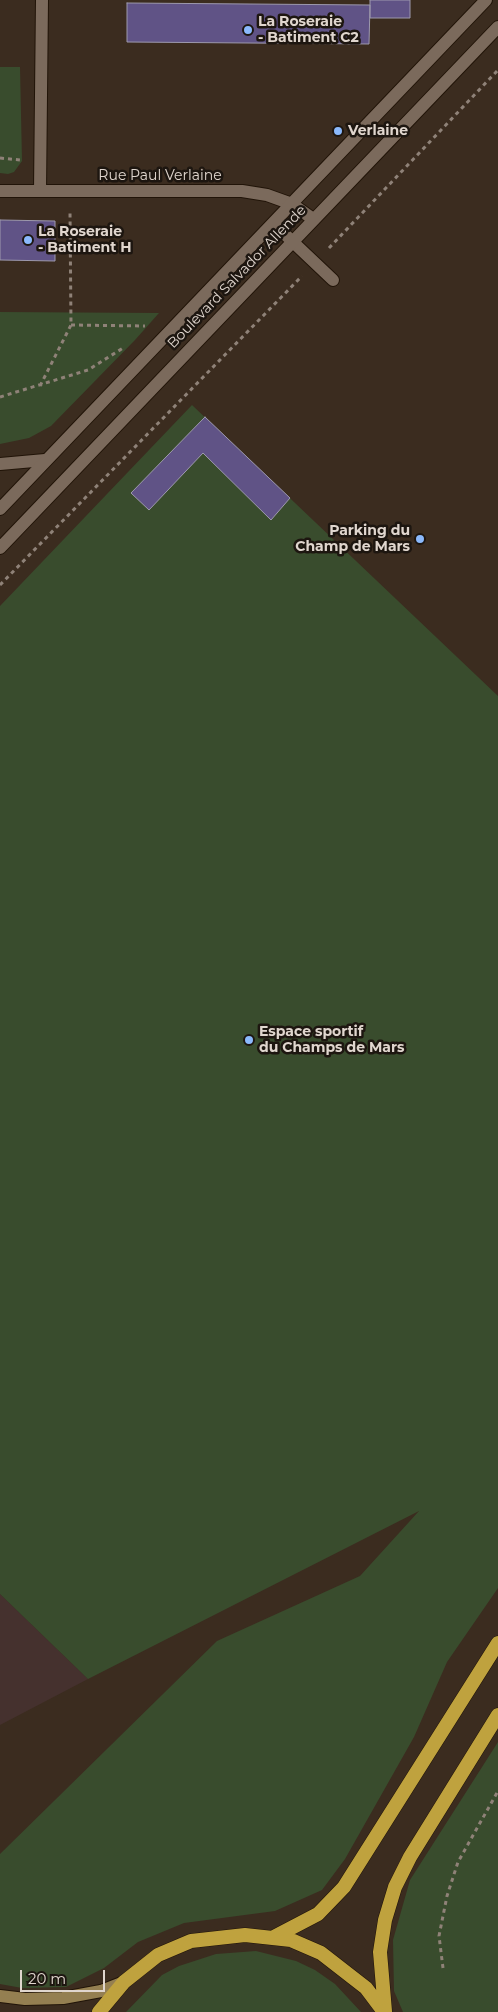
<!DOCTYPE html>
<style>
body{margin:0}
#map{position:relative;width:498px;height:2012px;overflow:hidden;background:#3b2c1f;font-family:Montserrat,sans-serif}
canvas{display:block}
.scale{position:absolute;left:20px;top:1970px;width:85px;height:22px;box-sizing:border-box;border:2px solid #e0d6ce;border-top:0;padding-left:6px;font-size:15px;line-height:18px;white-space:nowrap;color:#e0d6ce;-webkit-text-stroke:4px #1d1610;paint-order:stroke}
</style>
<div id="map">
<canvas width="498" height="2012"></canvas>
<div class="scale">20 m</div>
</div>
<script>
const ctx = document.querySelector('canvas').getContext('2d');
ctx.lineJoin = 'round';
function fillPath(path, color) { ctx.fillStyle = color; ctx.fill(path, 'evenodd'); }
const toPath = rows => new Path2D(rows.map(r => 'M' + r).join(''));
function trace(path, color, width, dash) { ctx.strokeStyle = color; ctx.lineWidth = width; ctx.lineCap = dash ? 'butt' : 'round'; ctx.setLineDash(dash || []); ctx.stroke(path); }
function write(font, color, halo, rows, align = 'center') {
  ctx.font = font + ' Montserrat,sans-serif'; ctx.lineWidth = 5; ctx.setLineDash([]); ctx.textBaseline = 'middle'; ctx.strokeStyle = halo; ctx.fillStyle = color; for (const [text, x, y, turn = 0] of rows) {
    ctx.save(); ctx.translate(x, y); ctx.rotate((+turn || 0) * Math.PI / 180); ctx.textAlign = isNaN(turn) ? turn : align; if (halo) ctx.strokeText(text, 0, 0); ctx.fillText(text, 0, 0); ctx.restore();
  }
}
fillPath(toPath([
 [0,1594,88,1679,0,1725]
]), '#45312e');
fillPath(toPath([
 [0,67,20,67,22,161,14,172,8,174,0,173],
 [0,312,159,313,135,340,51,426,29,438,0,444],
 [192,405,498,696,498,1588,447,1662,414,1737,345,1859,322,1890,275,1911,184,1923,138,1942,104,1968,66,1987,22,1988,0,1984,0,1854,217,1641,360,1576,419,1511,88,1679,0,1594,0,606],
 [498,1742,498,2012,403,2012,394,1991,393,1940,410,1880],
 [256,1951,296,1961,315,1970,335,1984,361,2012,126,2012,162,1975,179,1966,216,1954]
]), '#394c2d');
const building = toPath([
 [370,0,410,0,410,18,370,18,370,0],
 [127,3,370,5,369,44,127,42,127,3],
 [0,220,55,221,55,261,0,260,0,220],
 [205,417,290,498,271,520,203,453,149,510,131,493,205,417]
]);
fillPath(building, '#605386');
trace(building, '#9d99ad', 1);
const service = toPath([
 [274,224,333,280]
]);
const minor = toPath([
 [0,191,242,191,267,195,292,204,313,219],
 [40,191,42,0],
 [0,464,45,460]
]);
const tertiary = toPath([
 [0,509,486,0],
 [0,548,498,27]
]);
const secondary = toPath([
 [0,1996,25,1999,63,1998,101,1991,124,1982]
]);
const trunk = toPath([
 [274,1937,318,1914,344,1887,498,1643],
 [385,2011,380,1952,385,1920,395,1887,410,1857,498,1715],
 [99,2012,124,1982,158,1955,191,1941,245,1935,291,1940,321,1953,366,1988,384,2012]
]);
trace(service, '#211408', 14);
trace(minor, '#211408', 14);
trace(tertiary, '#211408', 14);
trace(secondary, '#211408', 14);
trace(trunk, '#211408', 15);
trace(toPath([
 [0,158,20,160],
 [329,248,498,70],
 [71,325,145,326],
 [40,386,71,325,70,212],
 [0,397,88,370,123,348],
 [0,585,302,276],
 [443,1968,439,1936,447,1896,458,1862,498,1791]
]), '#8f8278', 3, [4, 4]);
trace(service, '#7b6a5c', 12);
trace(minor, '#7b6a5c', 12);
trace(tertiary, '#7b6a5c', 12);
trace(secondary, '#947f51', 12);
trace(trunk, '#bfa23e', 14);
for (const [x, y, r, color] of [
 [248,30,5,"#8bb9fc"],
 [338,131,5,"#8bb9fc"],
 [28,240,5,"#8bb9fc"],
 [420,539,5,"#8bb9fc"],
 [249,1040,5,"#8bb9fc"]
]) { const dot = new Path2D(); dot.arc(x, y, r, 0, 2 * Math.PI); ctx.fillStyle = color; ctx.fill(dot); trace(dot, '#1d1610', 2); }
write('bold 14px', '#e0d6ce', '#1d1610', [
 ["La Roseraie",258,22],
 ["- Batiment C2",258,38],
 ["Verlaine",348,131],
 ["La Roseraie",38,232],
 ["- Batiment H",38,248],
 ["Parking du",410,531,"right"],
 ["Champ de Mars",410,547,"right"],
 ["Espace sportif",259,1032],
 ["du Champs de Mars",259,1048]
], 'left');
write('14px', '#e0d6ce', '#1d1610', [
 ["Rue Paul Verlaine",160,176],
 ["Boulevard Salvador Allende",237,277,-46]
]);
</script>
